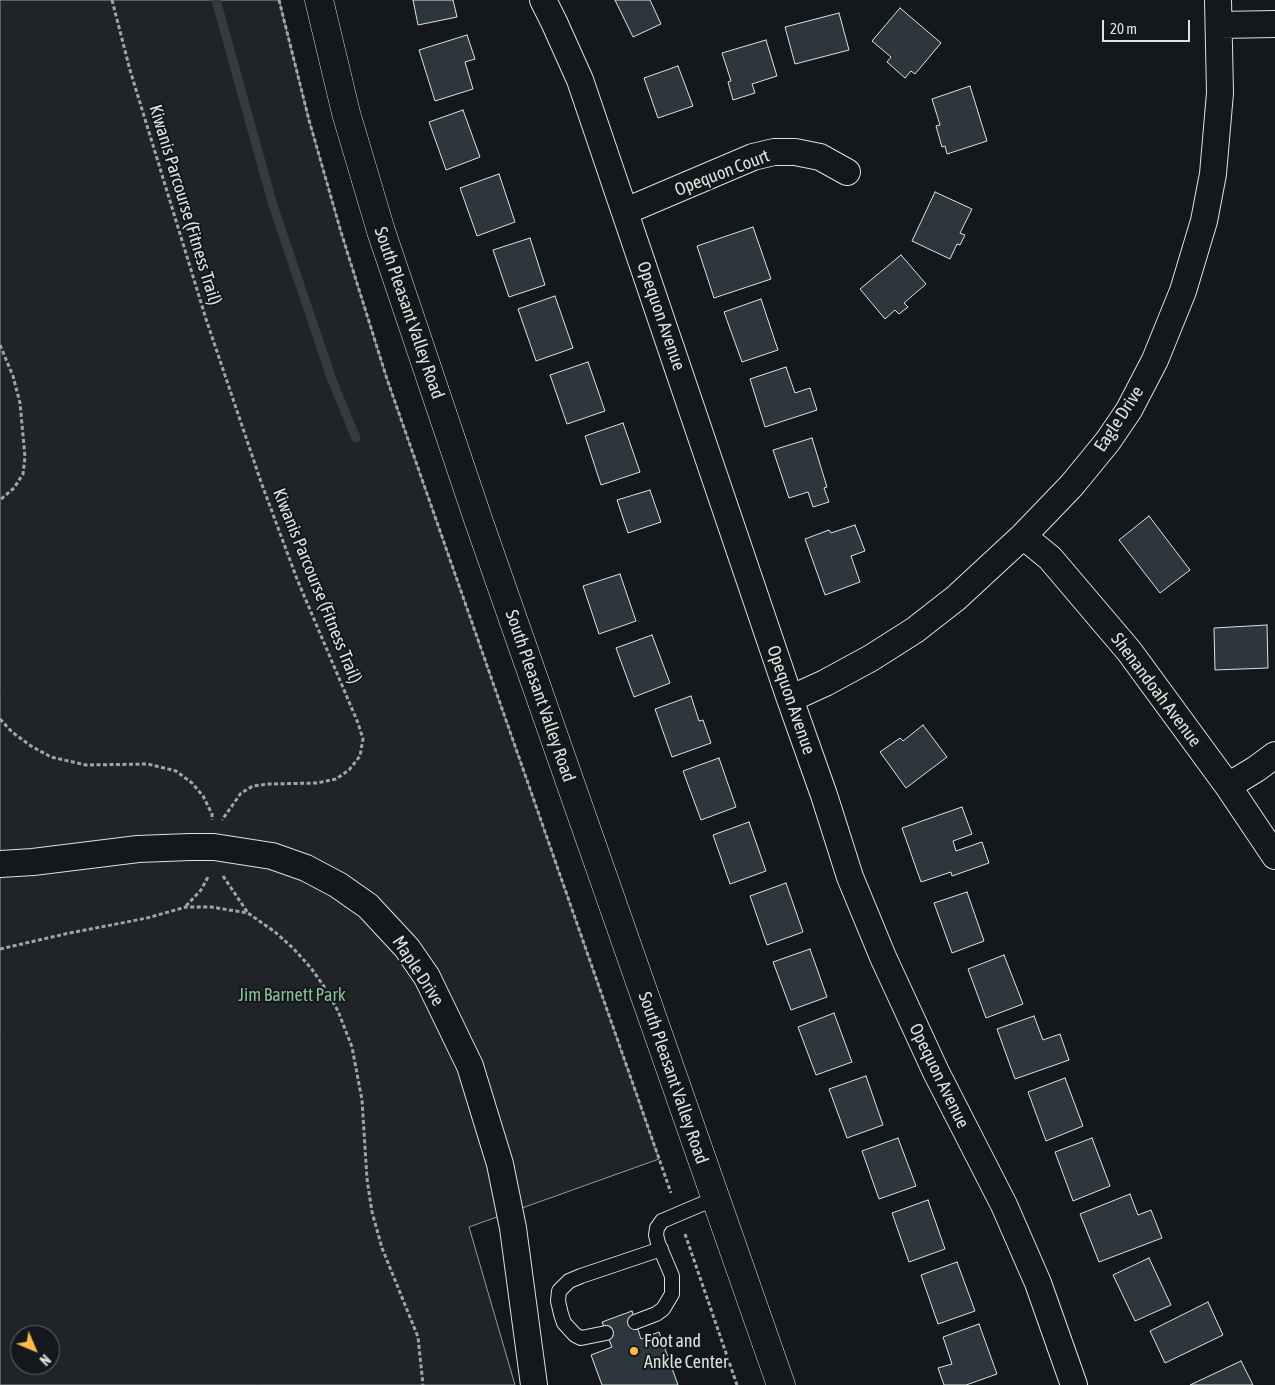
<!DOCTYPE html>
<style>
body{margin:0}
#map{position:relative;width:1275px;height:1385px;overflow:hidden;background:#14181c;font-family:"Asap Condensed",sans-serif}
canvas{display:block}
.north{position:absolute;left:10px;top:1325px;width:50px;height:50px;box-sizing:border-box;background:#14181c;border:1px solid #626a69;border-radius:50%;rotate:135deg;font-size:14px;font-weight:700;line-height:20px;text-align:center;color:#d8e6dc}
.north::after{content:'';display:block;margin:auto;width:18px;height:22px;background:#ffb74d;clip-path:polygon(50% 0,100% 100%,50% 72%,0 100%)}
.scale{position:absolute;left:1102px;top:20px;width:88px;height:22px;box-sizing:border-box;border:2px solid #d8e6dc;border-top:0;padding-left:6px;font-size:15px;line-height:18px;white-space:nowrap;color:#d8e6dc;-webkit-text-stroke:4px #14181c;paint-order:stroke}
</style>
<div id="map">
<canvas width="1275" height="1385"></canvas>
<div class="north">N</div>
<div class="scale">20 m</div>
</div>
<script>
const ctx = document.querySelector('canvas').getContext('2d');
ctx.lineJoin = 'round';
function fillPath(path, color) { ctx.fillStyle = color; ctx.fill(path, 'evenodd'); }
const toPath = rows => new Path2D(rows.map(r => 'M' + r).join(''));
function trace(path, color, width, dash) { ctx.strokeStyle = color; ctx.lineWidth = width; ctx.lineCap = dash ? 'butt' : 'round'; ctx.setLineDash(dash || []); ctx.stroke(path); }
function write(font, color, halo, rows, align = 'center') {
  ctx.font = font + ' "Asap Condensed",sans-serif'; ctx.lineWidth = 4; ctx.setLineDash([]); ctx.textBaseline = 'middle'; ctx.strokeStyle = halo; ctx.fillStyle = color; for (const [text, x, y, turn = 0] of rows) {
    ctx.save(); ctx.translate(x, y); ctx.rotate((+turn || 0) * Math.PI / 180); ctx.textAlign = isNaN(turn) ? turn : align; if (halo) ctx.strokeText(text, 0, 0); ctx.fillText(text, 0, 0); ctx.restore();
  }
}
const green = toPath([
 [0,0,279,0,309,120,341,232,387,379,659,1159,469,1227,515,1385,0,1385,0,0],
 [20,1335,50,1335,50,1365,20,1365,20,1335]
]);
fillPath(green, '#202428');
trace(green, '#939e99', 1);
trace(toPath([
 [216,0,272,202,332,380,356,438]
]), '#363b3e', 9);
const building = toPath([
 [413,0,453,0,457,17,418,25,413,0],
 [615,0,650,0,661,24,633,37,615,0],
 [900,8,941,43,915,74,911,71,905,78,887,62,891,57,872,41,900,8],
 [839,13,849,50,795,64,785,27,839,13],
 [467,35,475,59,465,62,473,89,435,101,419,50,467,35],
 [766,40,777,76,752,84,755,93,733,100,728,82,731,81,722,53,766,40],
 [678,66,693,106,658,118,644,78,678,66],
 [970,86,987,141,947,154,945,146,942,147,936,126,940,125,932,99,970,86],
 [463,110,480,157,446,170,429,122,463,110],
 [499,174,515,222,477,236,460,188,499,174],
 [935,192,972,209,960,233,965,235,960,245,957,244,950,259,912,241,935,192],
 [753,227,771,279,714,298,697,246,753,227],
 [530,238,545,285,509,297,493,250,530,238],
 [901,255,926,284,904,303,908,307,899,314,895,310,885,319,860,289,901,255],
 [555,296,573,348,536,361,518,309,555,296],
 [761,299,778,350,742,362,724,312,761,299],
 [588,362,605,411,567,424,550,375,588,362],
 [786,367,795,393,810,388,817,410,765,427,750,379,786,367],
 [623,423,640,472,601,485,585,436,623,423],
 [812,438,827,487,824,488,829,502,813,507,808,492,789,498,773,450,812,438],
 [650,490,661,522,628,533,617,500,650,490],
 [1149,516,1190,570,1160,593,1119,540,1149,516],
 [855,525,865,551,851,556,860,582,825,595,805,539,829,530,831,533,855,525],
 [620,574,636,621,599,634,583,586,620,574],
 [1267,625,1268,668,1215,670,1214,628,1267,625],
 [652,635,670,683,634,697,616,648,652,635],
 [691,696,699,721,703,720,711,743,672,757,655,709,691,696],
 [923,725,947,757,906,788,880,752,900,738,903,741,923,725],
 [719,758,736,807,701,820,683,771,719,758],
 [962,807,972,834,953,841,956,851,982,842,989,863,952,876,951,872,921,882,902,828,962,807],
 [749,822,766,871,730,884,713,835,749,822],
 [786,883,803,932,767,945,750,896,786,883],
 [967,892,984,941,952,953,934,903,967,892],
 [810,949,827,997,791,1010,773,962,810,949],
 [1004,955,1023,1004,986,1018,968,969,1004,955],
 [834,1013,852,1062,816,1075,798,1027,834,1013],
 [1034,1016,1043,1040,1060,1034,1069,1060,1015,1079,997,1029,1034,1016],
 [866,1076,883,1125,847,1138,829,1089,866,1076],
 [1065,1078,1083,1126,1046,1141,1028,1092,1065,1078],
 [898,1138,916,1186,879,1199,862,1151,898,1138],
 [1092,1138,1110,1186,1073,1201,1055,1152,1092,1138],
 [1130,1194,1138,1215,1151,1210,1162,1238,1099,1262,1080,1214,1130,1194],
 [928,1200,945,1249,909,1262,892,1213,928,1200],
 [1149,1258,1171,1305,1135,1321,1113,1275,1149,1258],
 [957,1262,975,1311,938,1324,921,1275,957,1262],
 [1208,1302,1223,1335,1165,1363,1150,1331,1208,1302],
 [632,1311,641,1339,659,1332,678,1385,602,1385,591,1355,612,1347,602,1322,632,1311],
 [979,1324,997,1374,966,1385,944,1385,938,1368,952,1364,943,1337,979,1324],
 [1241,1361,1253,1385,1190,1385,1241,1361]
]);
fillPath(building, '#2c363c');
trace(building, '#d8e6dc', 1);
const service = toPath([
 [635,1322,656,1314,663,1309,672,1294,672,1276,658,1243,656,1235,657,1228,662,1221,716,1198],
 [606,1333,581,1338,575,1335,564,1323,561,1314,558,1301,559,1291,569,1281,581,1276,661,1249]
]);
const minor = toPath([
 [543,0,554,22,580,80,790,699,824,795,850,877,883,957,936,1072,1004,1205,1038,1283,1074,1385],
 [1220,25,1275,24],
 [626,211,753,157,774,152,795,152,820,157,847,172],
 [1023,536,1050,558,1129,651,1228,786,1275,856],
 [790,699,825,683,871,658,915,630,956,598,1023,536,1072,485,1108,441,1129,410,1155,360,1183,291,1204,221,1213,174,1220,93,1218,0],
 [1228,786,1256,769,1275,755],
 [0,864,33,862,138,849,190,847,214,847,272,856,306,868,338,885,368,906,407,948,427,977,470,1066,500,1164,513,1228,534,1385]
]);
const secondary = toPath([
 [319,0,346,113,381,231,479,522,781,1385]
]);
trace(service, '#d8e6dc', 16);
trace(minor, '#d8e6dc', 28);
trace(secondary, '#d8e6dc', 29);
trace(toPath([
 [112,0,130,70,206,319,261,482,297,579,358,723,363,739,360,756,349,770,336,779,317,783,268,784,253,786,241,793,222,820],
 [279,0,309,120,341,232,387,379,671,1193],
 [0,345,13,376,20,403,25,457,23,474,14,488,0,500],
 [0,719,12,732,31,746,51,757,86,765,148,764,176,771,192,783,203,796,212,814,212,820],
 [223,876,248,913],
 [186,906,201,890,209,875],
 [0,949,65,934,147,918,186,907,211,907,248,913,275,932,293,948,311,968,325,988,338,1011,352,1047,362,1100,367,1179,372,1212,382,1248,418,1337,423,1385],
 [685,1234,737,1385]
]), '#9da8a2', 3, [4, 2.5]);
trace(service, '#14181c', 14);
trace(minor, '#14181c', 26);
trace(secondary, '#14181c', 28);
for (const [x, y, r, color] of [
 [634,1351,5,"#ffb74d"]
]) { const dot = new Path2D(); dot.arc(x, y, r, 0, 2 * Math.PI); ctx.fillStyle = color; ctx.fill(dot); trace(dot, '#14181c', 2); }
write('18px', '#d8e6dc', '#14181c', [
 ["Opequon Court",722,173,-21],
 ["Kiwanis Parcourse (Fitness Trail)",185,205,73],
 ["South Pleasant Valley Road",409,313,71],
 ["Opequon Avenue",661,316,71],
 ["Eagle Drive",1119,419,-57],
 ["Kiwanis Parcourse (Fitness Trail)",317,586,68],
 ["Shenandoah Avenue",1156,690,53],
 ["South Pleasant Valley Road",540,696,71],
 ["Opequon Avenue",791,700,71],
 ["Maple Drive",418,971,57],
 ["Opequon Avenue",939,1076,64],
 ["South Pleasant Valley Road",673,1078,71]
]);
write('18px', '#8ac095', '#14181c', [
 ["Jim Barnett Park",292,995]
]);
write('18px', '#d8e6dc', '#14181c', [
 ["Foot and",644,1341],
 ["Ankle Center",644,1362]
], 'left');
</script>
